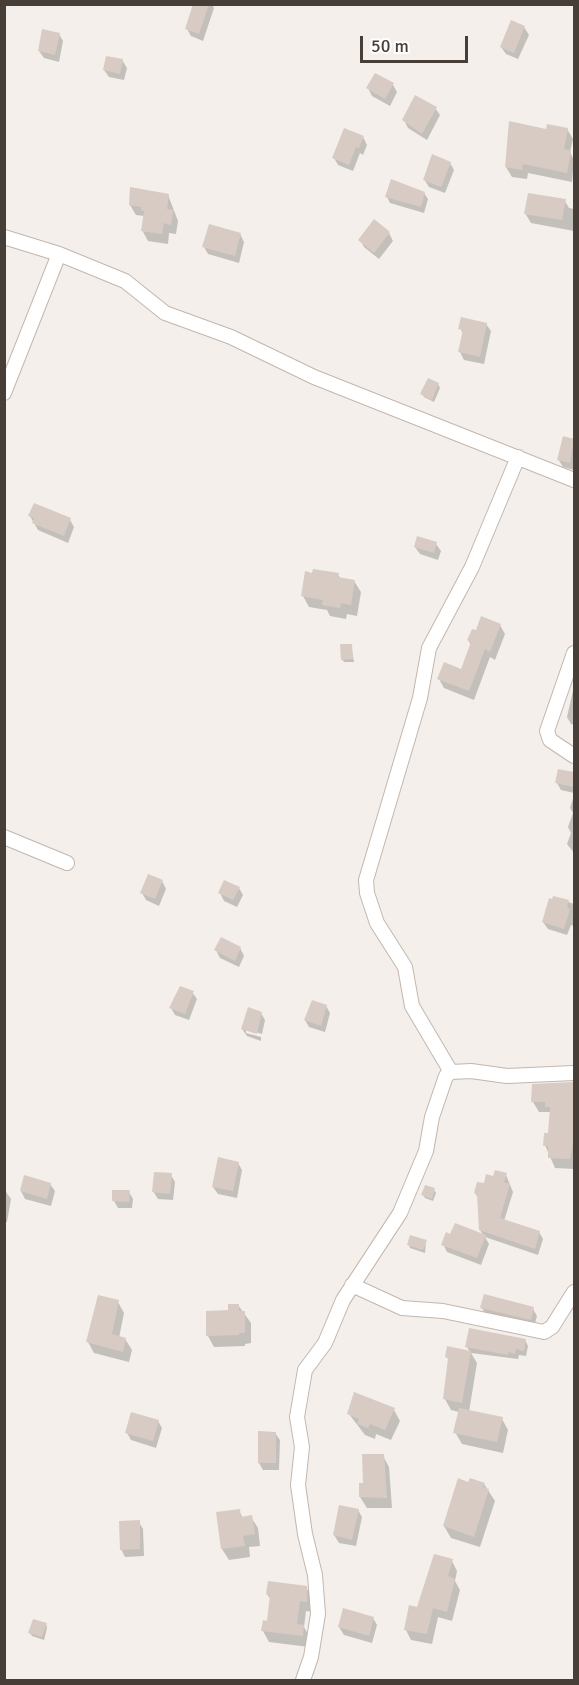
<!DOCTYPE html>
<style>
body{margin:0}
#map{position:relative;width:579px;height:1685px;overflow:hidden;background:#f4efea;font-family:Signika,sans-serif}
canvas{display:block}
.frame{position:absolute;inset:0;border:6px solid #483e38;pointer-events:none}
.scale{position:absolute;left:360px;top:36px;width:108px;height:27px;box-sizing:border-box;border:3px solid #483e38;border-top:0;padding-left:8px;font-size:18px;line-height:21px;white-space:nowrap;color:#483e38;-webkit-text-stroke:4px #fff;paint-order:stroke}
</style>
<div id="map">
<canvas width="579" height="1685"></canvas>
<div class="frame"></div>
<div class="scale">50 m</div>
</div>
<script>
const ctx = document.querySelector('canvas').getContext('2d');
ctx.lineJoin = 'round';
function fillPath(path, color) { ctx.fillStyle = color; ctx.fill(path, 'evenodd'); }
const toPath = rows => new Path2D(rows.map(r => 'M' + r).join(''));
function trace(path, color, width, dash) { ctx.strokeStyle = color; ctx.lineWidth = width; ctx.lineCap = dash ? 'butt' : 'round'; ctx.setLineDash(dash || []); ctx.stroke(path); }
fillPath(toPath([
 [194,4,212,4,214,8,203,41,191,36,187,29],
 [524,27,529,35,518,59,506,54,501,47],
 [59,34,63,41,59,62,44,58,39,51],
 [122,60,127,68,124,80,109,77,104,70],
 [376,75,393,85,397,92,390,106,372,96,368,88],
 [435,108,440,115,427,140,408,128,404,120],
 [567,129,573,139,570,152,574,160,572,182,528,173,527,179,512,177,506,167,547,131],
 [363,137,367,145,363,155,360,153,353,171,338,165,334,158],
 [450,163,454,170,445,193,429,187,424,179],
 [424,193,428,199,424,213,390,203,387,197],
 [168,195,178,221,176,234,169,233,168,244,148,241,142,230,144,216,136,215,130,205],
 [565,201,569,208,574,209,574,231,531,223,525,213],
 [374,222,389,233,393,241,379,259,364,247,360,240],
 [240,234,244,242,239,263,208,254,204,247],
 [486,324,491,331,484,364,464,360,460,352,464,335,460,328],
 [438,384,440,388,434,402,424,397,422,394],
 [564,438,574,441,574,470,563,467,558,459],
 [30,516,70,520,74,527,68,543,38,530],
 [436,544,441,551,438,560,420,554,415,547],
 [338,575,341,579,354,581,361,592,357,616,347,614,346,619,330,616,327,610,309,607,303,596],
 [500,625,505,634,495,660,490,657,474,700,444,688,439,679,462,671,471,645,468,640,477,633],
 [351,645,354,662,344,662,342,659],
 [574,686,574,725,571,724,567,717],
 [559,771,574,774,574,793,561,790,557,783],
 [574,795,574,853,567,844,571,833,568,827,573,813,570,808],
 [162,881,166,889,159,906,146,900,142,893],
 [239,888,243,895,237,907,224,901,220,893],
 [554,897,574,904,574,926,571,925,567,935,548,929,543,922],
 [240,948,244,956,239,967,220,958,216,950],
 [192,992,197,999,189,1020,175,1015,171,1008],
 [326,1006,330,1013,325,1032,309,1027,305,1020],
 [261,1013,265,1020,262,1034,246,1029,246,1033,261,1037,261,1041,247,1036,242,1029],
 [572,1084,574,1088,574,1169,555,1168,545,1145,550,1135,550,1112,539,1112,533,1102],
 [238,1163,242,1170,237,1198,218,1194,213,1187],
 [171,1175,175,1182,173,1200,158,1199,153,1191],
 [506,1175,513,1192,504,1221,539,1232,543,1239,538,1255,485,1237,489,1244,481,1265,447,1252,443,1244,484,1236,480,1230,479,1199,475,1193,494,1177],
 [50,1184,55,1191,51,1206,25,1199,21,1191],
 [4,1189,11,1199,7,1222,4,1222],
 [434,1190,436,1193,433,1201,425,1198,423,1195],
 [129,1192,133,1199,132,1208,118,1208,114,1201],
 [426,1241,425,1253,410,1248,409,1245],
 [118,1302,124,1313,119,1338,125,1339,132,1350,129,1362,94,1353,88,1342],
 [238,1305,251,1323,251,1343,245,1344,245,1346,214,1347,208,1336],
 [482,1308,533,1309,537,1316,534,1327,486,1315],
 [525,1340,528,1346,526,1356,519,1355,518,1359,471,1353,477,1363,469,1412,502,1419,508,1430,503,1453,462,1444,455,1432,459,1412,451,1410,445,1399,449,1362,447,1357,470,1352,467,1347],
 [394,1410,400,1421,391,1440,376,1434,375,1439,365,1435,349,1414],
 [158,1421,162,1428,156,1448,131,1440,127,1433],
 [275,1433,280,1440,279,1470,263,1470,259,1463],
 [383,1456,389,1467,392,1508,367,1508,360,1497,360,1484,364,1484],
 [469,1483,484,1484,495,1501,480,1547,451,1538,444,1526],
 [358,1510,362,1517,356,1546,339,1543,334,1535],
 [239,1511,243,1518,251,1517,258,1528,260,1546,249,1547,250,1557,229,1560,222,1549],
 [139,1522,143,1529,144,1556,125,1557,121,1549],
 [452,1561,457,1571,455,1581,460,1590,452,1621,438,1617,432,1644,411,1640,406,1630],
 [306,1587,312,1598,313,1612,306,1611,304,1627,310,1638,309,1647,269,1642,263,1631,268,1622,271,1600,267,1594],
 [373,1618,377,1625,372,1643,344,1635,339,1627],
 [46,1624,47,1628,44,1640,32,1636,30,1633]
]), '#0003');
fillPath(toPath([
 [193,4,209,4,199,34,185,29],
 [511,20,525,26,514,53,500,47],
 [42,29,60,33,55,55,38,51],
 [106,56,123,59,120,74,103,70],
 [375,73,394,83,385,99,366,88],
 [415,95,437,107,422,134,402,120],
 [509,121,546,129,547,124,568,128,564,149,571,151,567,173,523,164,522,170,505,167],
 [344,128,364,136,359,148,356,147,349,165,332,158],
 [432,154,451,162,441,187,423,180],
 [391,179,425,192,421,207,385,197],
 [130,187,169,194,167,209,173,210,171,225,164,223,162,234,141,231,144,211,141,210,141,207,129,205],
 [528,193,566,199,562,220,524,214],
 [374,219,390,232,374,253,358,240],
 [209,224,241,233,235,256,202,247],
 [461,317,487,323,480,357,458,352,463,330,458,329],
 [428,378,439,383,432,400,420,394],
 [563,436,574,439,570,463,557,460],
 [34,503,71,518,64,536,32,523,34,518,28,516],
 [417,536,437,542,434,553,414,547],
 [313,569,339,573,338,577,355,580,351,605,341,603,340,608,322,605,323,600,301,596,305,571,312,573],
 [481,616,501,624,490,652,485,649,469,691,437,679,444,662,461,669,471,642,467,640,472,629,476,630],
 [340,644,352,644,353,659,341,660],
 [558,769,574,772,574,787,555,783],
 [148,874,163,880,155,899,140,893],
 [224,880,240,887,233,900,218,893],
 [553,896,569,900,567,908,570,909,564,929,542,922,549,898,552,899],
 [221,937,241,947,235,961,214,950],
 [180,986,194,991,185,1014,169,1008],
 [312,1000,327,1005,321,1026,304,1020],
 [248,1007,262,1012,257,1034,241,1029],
 [573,1082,574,1137,570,1159,548,1158,548,1146,543,1146,544,1133,548,1133,550,1107,545,1107,545,1102,531,1102,532,1084],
 [218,1157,239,1162,233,1191,212,1187],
 [495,1170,507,1173,504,1182,510,1184,500,1218,540,1231,535,1249,479,1230,477,1194,474,1193,477,1182,484,1183,486,1174,493,1176],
 [154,1172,172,1173,170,1194,152,1192],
 [24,1175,51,1183,47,1199,20,1191],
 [425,1185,435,1188,432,1199,421,1195],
 [112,1190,130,1190,129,1202,112,1201],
 [455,1223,486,1235,477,1258,441,1245,446,1232,450,1234],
 [410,1235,427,1240,423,1250,407,1245],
 [484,1294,534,1307,531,1320,480,1308],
 [98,1295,119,1300,112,1334,126,1338,123,1352,86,1342],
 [228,1304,239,1304,239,1311,245,1311,245,1333,239,1333,239,1335,206,1336,206,1311,228,1310],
 [469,1328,526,1339,524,1351,516,1349,515,1354,508,1352,508,1355,465,1347],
 [447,1346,471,1351,462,1403,443,1399,448,1358,445,1357],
 [354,1392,395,1408,385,1430,370,1424,368,1428,357,1424,359,1419,347,1414],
 [459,1408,503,1417,497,1442,453,1433],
 [131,1412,159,1420,153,1441,125,1433],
 [258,1431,276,1432,276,1463,258,1463],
 [362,1454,384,1454,387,1498,359,1497,359,1483,363,1483],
 [458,1478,468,1482,470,1478,485,1483,483,1487,489,1489,474,1537,443,1526],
 [339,1505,359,1509,352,1540,333,1535],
 [240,1509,241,1517,252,1515,255,1534,243,1536,245,1546,221,1549,216,1512],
 [140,1520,140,1549,120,1550,119,1521],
 [434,1554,453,1559,448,1576,455,1579,447,1612,433,1608,427,1634,404,1630,409,1605,417,1607],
 [268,1581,307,1586,307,1602,300,1601,297,1624,304,1625,303,1636,261,1631,263,1620,267,1621,270,1595,266,1594],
 [343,1608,374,1617,369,1636,338,1627],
 [33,1619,47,1623,42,1637,28,1633]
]), '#d8cbc3');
const street = toPath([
 [4,237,59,254,125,281,165,313,231,337,314,377,574,480],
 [4,393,59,254],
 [574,653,547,731,550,740,574,756],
 [4,837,67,863],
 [451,1072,412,1006,405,967,377,923,367,893,366,880,420,698,429,648,472,567,518,457],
 [352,1285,402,1308,443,1311,544,1332,552,1327,574,1292],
 [303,1680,311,1657,318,1614,315,1575,305,1534,298,1485,302,1447,297,1417,305,1370,325,1343,343,1300,400,1213,426,1151,432,1117,446,1076,451,1072,471,1071,507,1076,574,1073]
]);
trace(street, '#c2b7af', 16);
trace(street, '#fff', 14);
</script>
